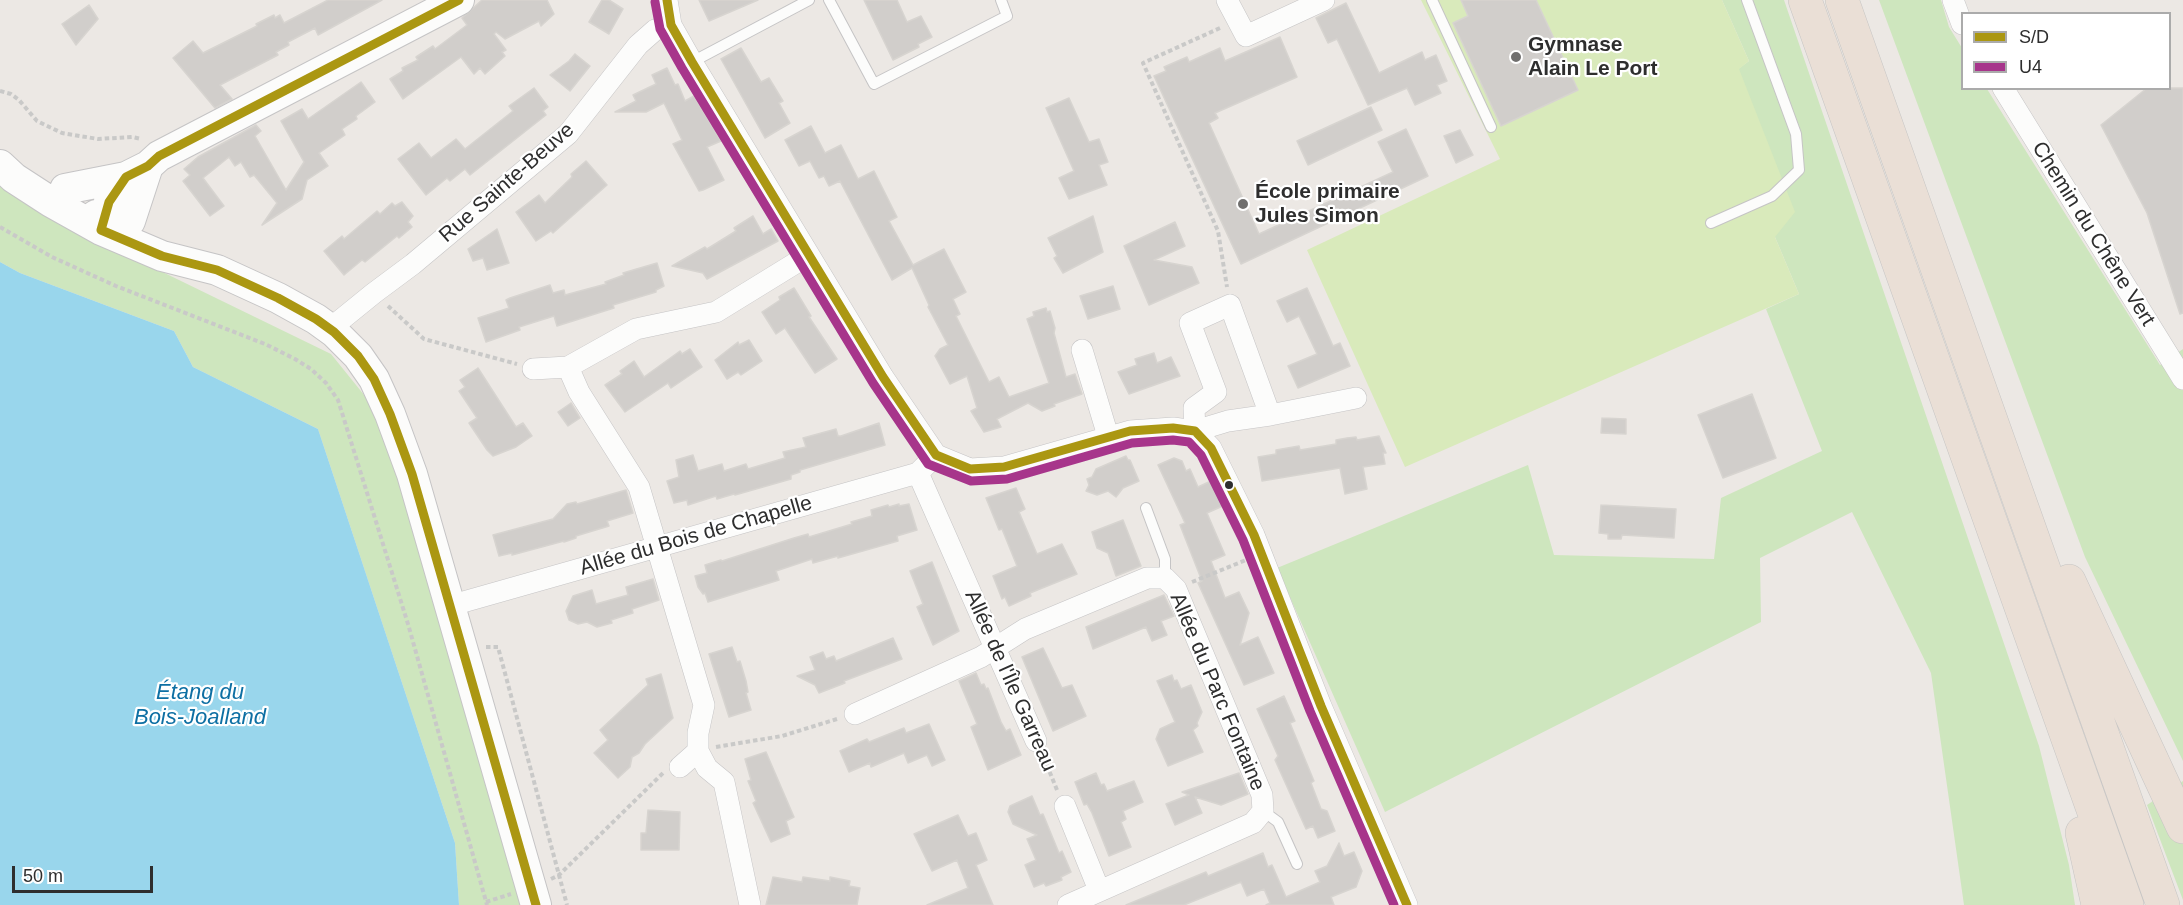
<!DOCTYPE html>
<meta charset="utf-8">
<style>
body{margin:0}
#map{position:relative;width:2183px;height:905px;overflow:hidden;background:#ece8e4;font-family:Arial,sans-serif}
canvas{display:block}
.legend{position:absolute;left:1961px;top:12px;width:210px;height:78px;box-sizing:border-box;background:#fff;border:2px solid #ababab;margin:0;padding:8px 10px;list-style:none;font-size:18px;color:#2e2e2e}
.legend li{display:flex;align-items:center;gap:12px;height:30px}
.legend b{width:30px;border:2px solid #ababab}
.scale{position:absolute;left:12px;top:866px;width:141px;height:27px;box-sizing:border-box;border:3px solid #2e2e2e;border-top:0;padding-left:8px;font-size:18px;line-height:21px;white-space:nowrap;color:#2e2e2e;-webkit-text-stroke:4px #fff;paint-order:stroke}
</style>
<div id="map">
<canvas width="2183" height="905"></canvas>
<ul class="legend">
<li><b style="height:8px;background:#ab9712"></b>S/D</li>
<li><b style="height:8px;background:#a7358b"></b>U4</li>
</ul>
<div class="scale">50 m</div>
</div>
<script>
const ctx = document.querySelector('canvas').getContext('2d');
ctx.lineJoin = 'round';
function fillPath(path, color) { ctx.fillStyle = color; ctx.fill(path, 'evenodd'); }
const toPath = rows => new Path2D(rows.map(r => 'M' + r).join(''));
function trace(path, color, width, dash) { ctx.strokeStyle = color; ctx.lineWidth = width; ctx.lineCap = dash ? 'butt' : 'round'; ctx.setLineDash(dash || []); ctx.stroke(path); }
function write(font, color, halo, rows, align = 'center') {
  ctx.font = font + ' Arial,sans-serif'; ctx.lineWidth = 4.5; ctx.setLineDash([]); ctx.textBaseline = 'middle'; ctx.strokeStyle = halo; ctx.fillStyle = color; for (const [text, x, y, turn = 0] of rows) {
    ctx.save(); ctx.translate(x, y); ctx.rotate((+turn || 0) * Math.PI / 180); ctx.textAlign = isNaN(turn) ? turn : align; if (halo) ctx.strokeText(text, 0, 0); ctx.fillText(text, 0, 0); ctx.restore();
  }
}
fillPath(toPath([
 [1722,0,1784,0,2039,746,2069,865,2075,905,1964,905,1931,673,1852,512,1760,558,1761,622,1385,812,1277,568,1528,465,1554,555,1714,559,1721,498,1822,451,1766,309,1799,294,1775,237,1738,69,1749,61],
 [1879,0,1941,0,1949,27,1962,48,1962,88,1987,89,2160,365,2183,349,2183,761,2085,557],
 [0,179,68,226,331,354,377,411,415,512,525,905,459,905,455,843,318,429,193,367,174,331,20,273,0,262],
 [2183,781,2183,900,2147,805]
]), '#cee6be');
fillPath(toPath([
 [1421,0,1722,0,1749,61,1739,69,1795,212,1775,237,1799,294,1405,467,1307,250,1500,159]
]), '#d9eabb');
fillPath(toPath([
 [0,262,20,273,174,331,193,367,318,429,455,843,459,905,0,905]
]), '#99d6ec');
const building = toPath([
 [328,0,382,0,318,35,315,28,288,42,289,45,276,52,278,55,220,85,232,99,215,108,173,58,193,41,203,53,257,26,256,24,274,15,275,18,280,15,284,23,328,0],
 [482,0,547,0,554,14,541,26,539,21,505,39,496,32,494,34,506,50,502,52,505,56,485,74,480,68,474,74,461,57,403,99,390,79,403,71,402,68,418,60,416,57,433,46,435,49,467,25,462,18,482,0],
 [602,0,609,0,623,9,609,34,589,22,602,0],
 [699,0,758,0,709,21,699,0],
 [864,0,897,0,907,22,921,16,932,37,918,44,919,47,893,60,864,0],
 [1461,0,1536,0,1578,90,1501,126,1453,23,1468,16,1461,0],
 [1346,3,1379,73,1422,52,1425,60,1436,55,1447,81,1437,85,1441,93,1415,105,1407,88,1368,105,1337,39,1328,43,1316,18,1346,3],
 [89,5,98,19,76,45,62,24,89,5],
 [1280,37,1297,77,1215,113,1218,118,1209,123,1259,234,1393,172,1378,142,1406,129,1428,176,1241,264,1154,76,1166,71,1164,67,1187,57,1189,62,1220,48,1225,61,1280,37],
 [741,48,761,82,769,78,783,101,779,103,790,123,765,138,721,59,741,48],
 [575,54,590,66,570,91,550,75,569,61,575,54],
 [667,68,675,85,678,84,685,101,694,96,721,141,707,147,724,180,703,190,699,191,673,144,682,140,664,103,646,112,615,112,636,101,633,95,656,84,652,75,667,68],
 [361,82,375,102,356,116,357,119,342,129,345,135,319,153,328,166,307,180,302,199,262,225,277,203,254,175,250,177,241,162,235,166,229,157,203,178,224,206,210,216,183,181,190,175,184,169,198,157,256,125,261,131,255,136,286,190,304,162,281,121,302,109,308,119,361,82],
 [534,88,548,107,543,111,546,115,470,175,465,169,450,181,447,178,426,195,398,159,419,143,431,158,456,139,465,149,513,111,509,106,534,88],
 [2147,88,2183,88,2183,313,2180,314,2147,213,2101,125,2147,88],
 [1069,98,1089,142,1099,139,1108,162,1099,165,1107,185,1069,199,1059,178,1074,171,1046,108,1069,98],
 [1371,107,1382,130,1308,165,1297,141,1371,107],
 [811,126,825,153,841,145,858,179,874,171,897,217,889,221,913,265,944,249,966,292,953,299,960,314,956,316,989,382,999,377,1009,397,1049,383,1027,319,1034,316,1033,312,1046,308,1047,312,1050,311,1055,328,1054,333,1066,377,1075,374,1082,394,1054,404,1055,406,1042,411,1028,403,997,419,1001,427,984,432,971,411,977,408,967,376,950,384,935,356,940,349,948,345,928,307,929,305,912,268,892,280,840,181,829,186,824,176,819,178,810,161,799,166,785,140,811,126],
 [1460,130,1473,155,1456,163,1444,136,1460,130],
 [586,161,607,185,553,233,551,231,536,241,516,212,539,195,545,203,572,177,571,174,586,161],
 [402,202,413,216,408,222,412,227,399,238,397,236,365,262,362,260,344,275,324,251,342,236,344,239,377,211,380,214,392,203,395,206,402,202],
 [753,216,763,234,771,229,778,241,707,279,703,273,672,266,705,247,707,249,736,231,734,228,753,216],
 [1093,216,1103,252,1063,273,1054,258,1057,256,1048,238,1093,216],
 [1175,222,1185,246,1154,260,1192,267,1199,283,1149,305,1124,246,1175,222],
 [497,229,509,263,487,270,483,258,473,261,468,249,497,229],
 [657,263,664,286,656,290,656,292,613,305,614,308,557,326,554,316,519,327,520,330,486,342,478,318,509,308,506,300,510,298,550,285,553,293,564,290,565,295,606,284,605,282,624,275,623,273,657,263],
 [1113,286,1120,309,1088,319,1080,296,1113,286],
 [794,288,811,316,809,317,837,359,815,373,785,328,776,334,762,312,780,300,779,297,794,288],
 [1307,288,1333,346,1340,343,1350,366,1298,388,1288,366,1317,354,1299,316,1287,322,1277,301,1307,288],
 [749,340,762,361,741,375,738,372,727,379,715,360,738,342,739,345,749,340],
 [690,349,702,367,671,388,668,383,625,412,605,385,622,374,620,371,634,361,644,377,680,351,682,354,690,349],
 [1154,353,1157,363,1171,357,1180,376,1129,394,1118,372,1137,365,1135,359,1154,353],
 [478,368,516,427,523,423,532,436,516,447,493,456,487,450,469,423,477,418,459,391,465,387,460,380,478,368],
 [1752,394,1776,458,1723,478,1698,415,1752,394],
 [571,403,580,418,568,426,558,412,571,403],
 [1602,418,1626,419,1626,434,1601,433,1602,418],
 [879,423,885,445,800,470,800,472,791,475,791,479,735,495,734,494,717,499,716,496,688,505,687,500,674,503,667,481,679,477,676,460,693,455,698,471,722,464,724,471,746,464,748,469,785,458,783,452,806,447,803,438,836,429,838,436,841,436,879,423],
 [1379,436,1386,453,1383,453,1385,464,1363,467,1367,489,1345,494,1340,468,1262,481,1258,457,1276,454,1276,450,1299,446,1300,450,1336,444,1336,440,1347,438,1356,437,1357,440,1379,436],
 [1126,456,1128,460,1130,460,1139,481,1123,488,1116,497,1108,491,1097,495,1086,491,1089,485,1087,479,1092,477,1096,469,1126,456],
 [1174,458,1182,461,1186,471,1190,469,1198,487,1213,480,1225,505,1207,513,1225,555,1211,561,1225,598,1239,592,1249,613,1240,645,1258,637,1274,673,1244,685,1198,583,1202,581,1180,525,1185,523,1158,465,1174,458],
 [1016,488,1025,509,1019,512,1037,554,1062,544,1077,574,1030,593,1031,596,1009,606,1005,597,1002,599,993,576,1017,566,1002,529,999,530,986,498,1016,488],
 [626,490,633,513,607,521,609,526,576,536,576,538,564,542,564,541,512,555,512,553,499,556,493,535,553,519,567,504,576,502,577,504,626,490],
 [899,504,899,506,909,504,917,530,897,536,898,541,838,558,838,556,813,563,812,559,776,571,779,580,708,602,705,593,703,594,698,587,695,576,707,573,705,565,721,560,722,561,794,538,808,534,809,537,852,524,851,522,872,516,871,510,888,505,889,507,899,504],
 [1601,505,1676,509,1674,538,1622,535,1621,539,1608,539,1608,534,1599,533,1601,505],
 [1123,520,1141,566,1116,576,1108,553,1097,548,1092,532,1123,520],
 [932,562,959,631,933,645,917,607,923,604,910,571,932,562],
 [653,579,659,600,632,609,633,613,611,620,612,623,597,627,587,622,578,624,569,620,566,611,573,596,592,590,596,604,628,595,626,587,653,579],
 [1164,595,1174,616,1161,621,1167,635,1152,641,1146,627,1093,649,1086,627,1164,595],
 [893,638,902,659,844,681,845,683,819,693,815,685,797,676,815,670,810,657,823,652,826,659,834,656,836,661,893,638],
 [732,647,737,662,740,661,746,681,748,692,746,693,751,710,729,717,709,654,732,647],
 [1043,648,1062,688,1072,685,1086,716,1053,731,1022,657,1043,648],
 [976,673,981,685,984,684,986,689,988,688,1001,722,1006,731,1010,729,1021,755,988,770,971,727,977,724,959,681,976,673],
 [661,674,673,718,645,744,639,753,632,757,630,767,618,778,594,753,608,740,600,730,648,685,646,679,661,674],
 [1172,675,1174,681,1177,680,1181,689,1191,685,1202,712,1197,723,1198,726,1193,730,1203,752,1168,766,1156,739,1160,729,1175,722,1157,681,1172,675],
 [1284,696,1295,721,1290,723,1314,781,1311,783,1321,809,1327,811,1335,831,1318,838,1313,826,1306,829,1275,760,1278,756,1257,709,1284,696],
 [929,724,945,760,932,766,927,755,908,763,904,753,871,767,870,763,849,772,840,751,867,739,869,742,904,728,906,733,929,724],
 [766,752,794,817,786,821,790,834,771,842,753,803,756,801,748,781,751,780,745,759,766,752],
 [1096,773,1101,785,1104,784,1107,791,1134,781,1143,802,1123,811,1126,819,1121,822,1131,847,1109,856,1092,813,1087,804,1084,805,1075,782,1096,773],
 [1239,773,1248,794,1221,805,1195,797,1202,813,1175,825,1166,804,1189,795,1182,792,1239,773],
 [1032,796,1040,815,1043,814,1059,853,1062,851,1071,872,1061,877,1062,880,1046,886,1044,883,1034,887,1025,865,1036,860,1027,839,1037,835,1013,824,1008,812,1010,806,1032,796],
 [648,810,680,812,679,850,641,850,641,833,646,833,648,810],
 [958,815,968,836,976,833,987,860,976,865,993,905,927,905,968,888,957,860,932,871,914,834,958,815],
 [1339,843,1344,856,1354,852,1362,871,1356,887,1331,897,1334,905,1266,905,1270,903,1264,889,1247,896,1241,882,1184,905,1126,905,1206,872,1208,876,1263,853,1268,867,1272,865,1286,897,1320,882,1315,871,1327,866,1339,843],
 [773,877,802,882,803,877,830,881,830,877,850,881,849,886,860,888,857,905,766,905,773,877]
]);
fillPath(building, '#d1cecb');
trace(building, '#d7d4d0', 1.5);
const lane = toPath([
 [829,0,874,84,1007,16,1001,0],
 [1432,0,1491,127],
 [692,62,809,0],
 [1711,223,1772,196,1799,170,1796,134,1747,0],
 [1146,508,1165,559,1165,578],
 [1263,811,1278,822,1297,864]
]);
const street = toPath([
 [667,0,671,25,692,62,883,377,936,455,970,469,1004,467,1130,431,1173,428,1195,431,1211,448,1254,535,1321,706,1407,905],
 [1227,0,1246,36,1324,0],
 [1953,0,1962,24],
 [2003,88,2183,379],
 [1230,305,1270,415,1228,421,1195,431,1194,408,1216,392,1190,323,1230,305],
 [334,332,337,323,374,293,413,264,568,134,638,45,655,30,671,25],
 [1082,350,1108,436],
 [533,369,568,367],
 [1270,415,1356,398],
 [918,473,1036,741],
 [449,606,918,473,936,455],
 [855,714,981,657,1025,629,1147,578,1165,578,1176,589,1262,795,1263,811,1253,823,1068,905],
 [680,767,698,751],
 [1065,806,1099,890],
 [750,905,724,782,707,768,698,751,698,733,704,705,639,487,579,392,568,367,636,329,716,312,807,256]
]);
const secondary = toPath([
 [0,165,14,178,51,202,101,230,162,256,217,270,278,298,316,319,334,332,358,356,374,379,390,414,412,474,536,905],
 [65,189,126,177],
 [96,215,117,226,130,221,148,166],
 [101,230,109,202,126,177,148,166,159,156,459,0]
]);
const highway = toPath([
 [1805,0,2127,905],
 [1842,0,2163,905],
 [2069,581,2183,827],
 [2082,833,2098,905]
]);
trace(lane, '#c5c4c5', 12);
trace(street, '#c5c4c5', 22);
trace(secondary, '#c5c4c5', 32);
trace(highway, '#c6c5c4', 34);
trace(toPath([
 [1220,28,1143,63,1218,231,1227,287],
 [0,91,11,94,19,100,37,121,62,133,98,139,132,137,141,139],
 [0,227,52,257,116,286,265,344,295,359,311,369,326,383,338,400,408,624,487,905],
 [388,306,424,339,517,364],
 [1192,582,1246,560],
 [486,647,498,647,567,905],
 [716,747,782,736,837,719],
 [1044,758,1057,790],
 [551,879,559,875,663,773],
 [486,902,511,894]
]), '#c9c9c8', 4, [4.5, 3]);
trace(lane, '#fcfcfb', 10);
trace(street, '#fcfcfb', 21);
trace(secondary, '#fcfcfb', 30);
trace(highway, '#eadfd6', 33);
trace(toPath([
 [667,0,671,25,692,62,883,377,936,455,970,469,1004,467,1130,431,1173,428,1195,431,1211,448,1254,535,1321,706,1407,905],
 [101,230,162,256,217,270,278,298,316,319,334,332,358,356,374,379,390,414,412,474,536,905],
 [101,230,109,202,126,177,148,166,159,156,459,0]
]), '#ab9712', 9);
trace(toPath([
 [655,2,660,29,682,68,873,383,928,464,971,481,1007,479,1132,443,1173,440,1189,442,1201,455,1243,540,1310,711,1394,905]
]), '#a7358b', 9);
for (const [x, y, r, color] of [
 [1516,57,6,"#706f6e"],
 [1243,204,6,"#706f6e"],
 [1229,485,5,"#2e2e2e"]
]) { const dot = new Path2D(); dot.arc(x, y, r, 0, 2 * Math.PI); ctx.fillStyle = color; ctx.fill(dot); trace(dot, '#fff', 2); }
write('bold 21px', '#2e2e2e', '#fff', [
 ["Gymnase",1528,45],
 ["Alain Le Port",1528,69],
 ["École primaire",1255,192],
 ["Jules Simon",1255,216]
], 'left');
write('21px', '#2e2e2e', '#fff', [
 ["Rue Sainte-Beuve",507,183,-41],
 ["Chemin du Chêne Vert",2093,234,58],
 ["Allée du Bois de Chapelle",696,536,-16],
 ["Allée de l'Île Garreau",1010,681,66],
 ["Allée du Parc Fontaine",1217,692,67]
]);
write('italic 22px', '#0d6fa3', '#fff', [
 ["Étang du",200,693],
 ["Bois-Joalland",200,718]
]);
</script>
